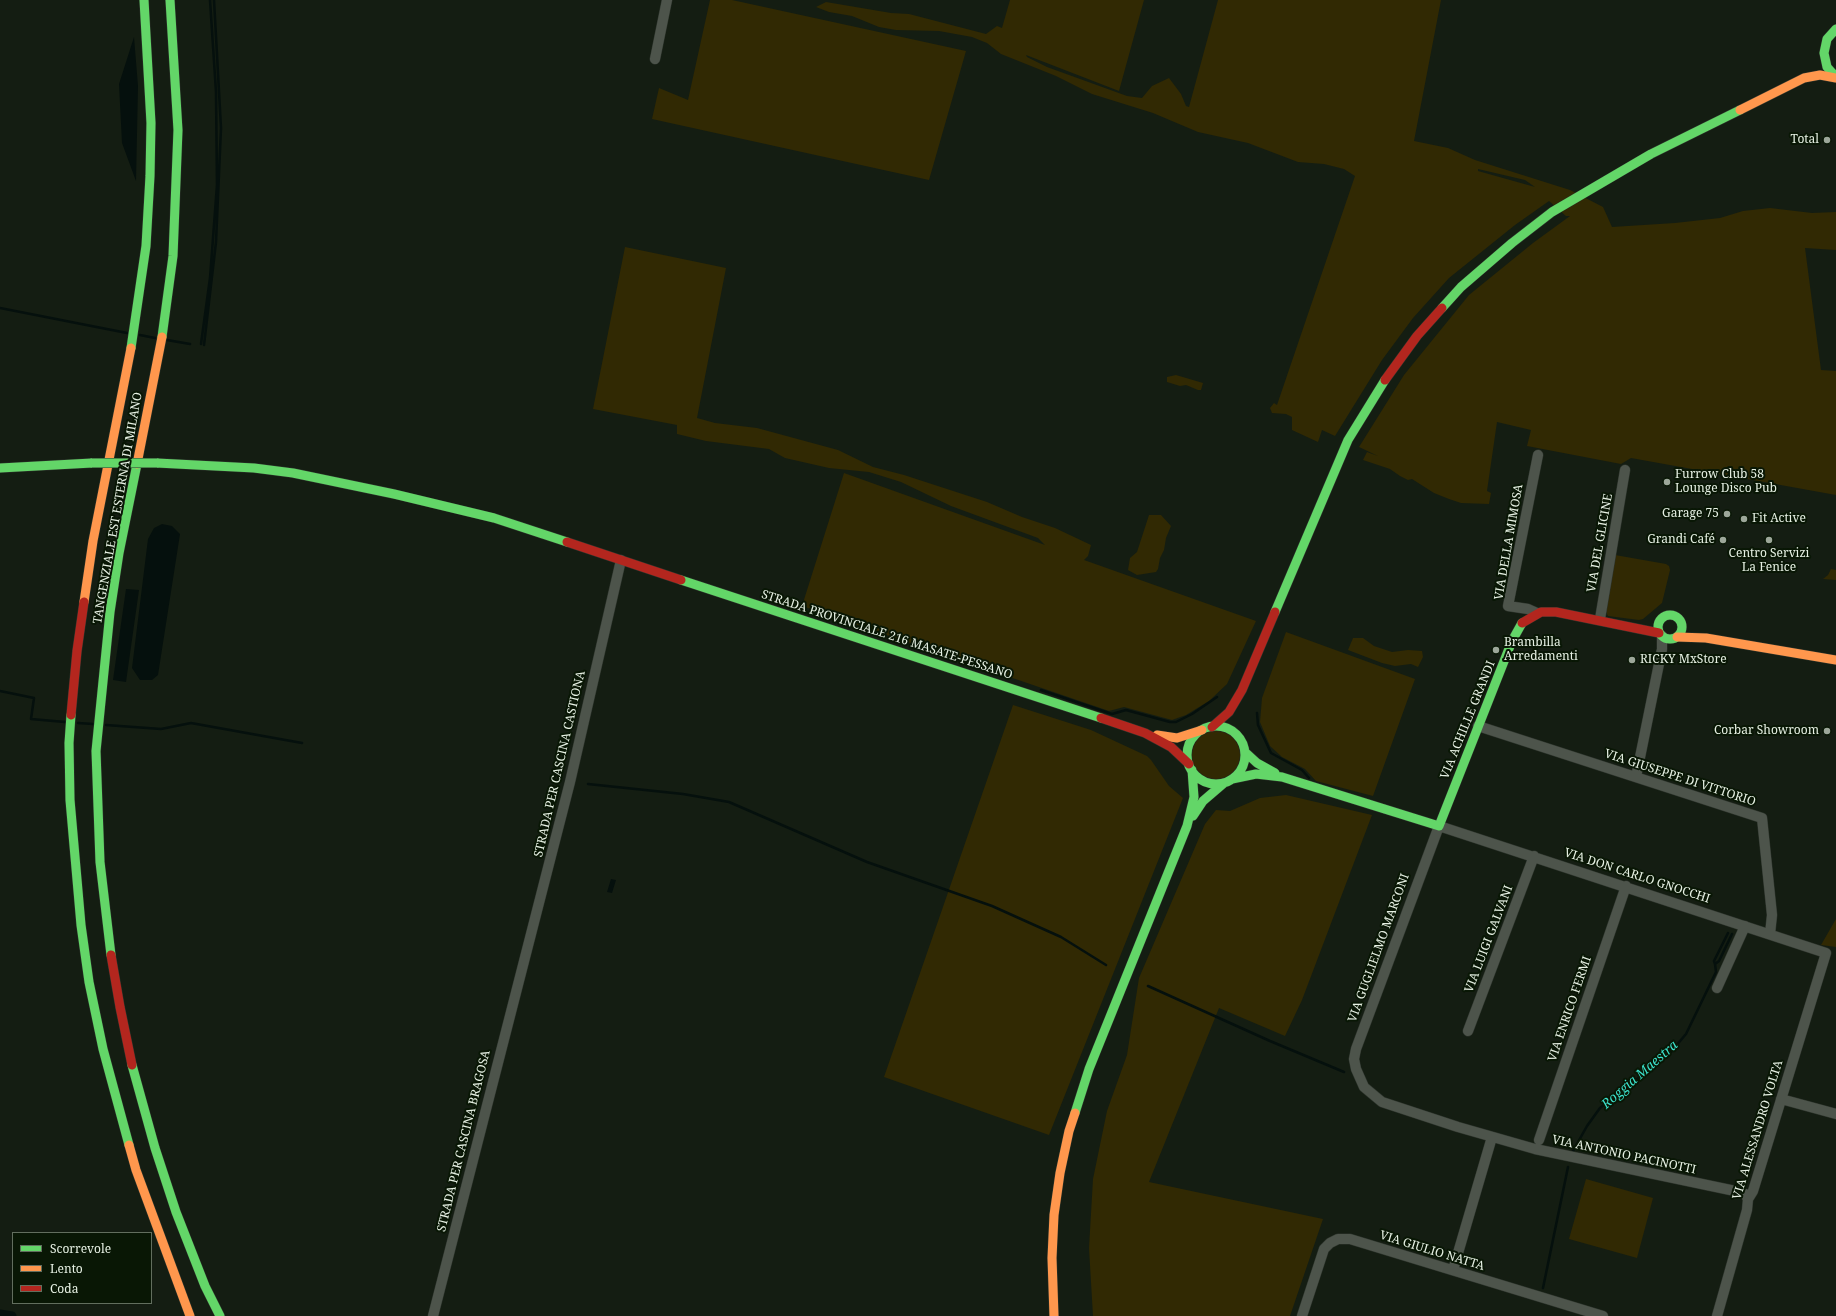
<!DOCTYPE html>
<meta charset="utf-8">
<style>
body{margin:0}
#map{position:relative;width:1836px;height:1316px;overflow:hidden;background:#141d12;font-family:"Noto Serif",serif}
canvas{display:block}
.legend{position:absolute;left:12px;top:1232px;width:140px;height:72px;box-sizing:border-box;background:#091705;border:1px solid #626e5e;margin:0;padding:5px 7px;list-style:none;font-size:12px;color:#e7f1e4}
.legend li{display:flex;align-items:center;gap:8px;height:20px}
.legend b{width:20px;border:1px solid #626e5e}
</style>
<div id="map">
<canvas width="1836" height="1316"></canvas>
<ul class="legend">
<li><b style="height:5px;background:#63d668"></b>Scorrevole</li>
<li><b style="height:5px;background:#ff974d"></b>Lento</li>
<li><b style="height:5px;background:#b3261e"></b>Coda</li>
</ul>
</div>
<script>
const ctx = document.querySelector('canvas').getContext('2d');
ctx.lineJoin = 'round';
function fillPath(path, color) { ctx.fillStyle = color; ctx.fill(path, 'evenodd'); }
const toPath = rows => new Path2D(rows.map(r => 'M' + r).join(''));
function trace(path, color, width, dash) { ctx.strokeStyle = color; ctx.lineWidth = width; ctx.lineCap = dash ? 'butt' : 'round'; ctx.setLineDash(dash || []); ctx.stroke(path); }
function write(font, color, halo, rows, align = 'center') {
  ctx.font = font + ' "Noto Serif",serif'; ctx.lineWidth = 4; ctx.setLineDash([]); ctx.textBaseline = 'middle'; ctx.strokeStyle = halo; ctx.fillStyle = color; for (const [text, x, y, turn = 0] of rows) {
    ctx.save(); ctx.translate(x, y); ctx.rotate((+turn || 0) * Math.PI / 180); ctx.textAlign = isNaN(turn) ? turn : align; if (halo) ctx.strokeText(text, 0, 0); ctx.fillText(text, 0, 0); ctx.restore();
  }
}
fillPath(toPath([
 [710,0,732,0,966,51,929,180,652,119,659,88,688,100],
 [1010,0,1144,0,1119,91,1026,55,1027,57,1047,67,1127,96,1142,98,1152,86,1169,78,1181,94,1186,106,1189,107,1218,0,1441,0,1414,141,1448,148,1475,160,1570,190,1603,207,1612,227,1675,223,1720,218,1743,211,1770,208,1812,213,1836,212,1836,250,1805,248,1821,370,1836,371,1836,495,1631,458,1621,464,1527,446,1531,430,1497,422,1487,491,1491,493,1489,504,1461,503,1449,499,1434,493,1412,479,1408,480,1400,476,1390,469,1363,460,1367,452,1378,456,1359,447,1404,375,1469,295,1533,243,1570,216,1566,216,1549,201,1515,225,1449,278,1413,318,1382,360,1335,436,1322,430,1318,442,1292,430,1292,417,1286,414,1272,413,1270,408,1274,403,1277,405,1355,176,1344,169,1324,164,1298,162,1248,143,1198,132,1153,113,1092,94,1056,76,1001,54,987,43,972,37,939,31,896,30,879,27,852,16,829,12,816,7,826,2,891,13,909,14,986,34,997,26,1002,28],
 [1478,169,1525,180,1535,187,1478,171],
 [625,247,726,268,697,418,715,423,757,428,838,450,873,467,904,475,987,502,1022,517,1055,528,1091,545,1088,556,1084,560,1256,621,1227,684,1209,701,1186,715,1172,720,1124,707,1109,711,802,606,844,473,1045,545,1038,538,951,506,901,482,869,472,829,468,785,458,769,449,706,441,677,434,677,425,593,409],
 [1176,375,1203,383,1201,390,1198,390,1186,385,1180,386,1167,382,1167,377],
 [1149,515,1161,515,1171,526,1166,538,1164,550,1160,558,1158,569,1156,572,1137,575,1128,570,1130,558,1137,552],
 [1615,555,1666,564,1669,566,1670,570,1662,603,1643,619,1639,620,1608,616,1605,610],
 [1831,569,1836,570,1836,580,1823,579,1828,575],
 [1286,632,1415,679,1373,796,1316,781,1305,769,1282,757,1270,746,1260,722,1262,698],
 [1353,638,1363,638,1374,646,1392,652,1408,650,1422,651,1423,657,1418,667,1411,664,1395,666,1382,663,1348,650],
 [1013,705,1091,730,1147,756,1151,760,1169,786,1183,798,1049,1135,884,1077],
 '1192 755a24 24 0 1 1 48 0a24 24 0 1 1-48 0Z',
 [1286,795,1372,815,1302,1000,1285,1036,1219,1008,1149,1182,1323,1219,1290,1316,1093,1316,1089,1248,1093,1179,1107,1111,1127,1055,1139,978,1205,824,1216,810,1230,811,1260,798],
 [1836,919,1836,947,1821,945],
 [1586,1179,1653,1198,1637,1258,1569,1239]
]), '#312903');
fillPath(toPath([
 [134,37,138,86,136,181,122,143,119,84],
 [162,524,172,526,180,534,158,675,152,680,140,680,132,668,148,539,154,528],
 [126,589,139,590,126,682,113,680],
 [611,879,616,880,612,893,607,892]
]), '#05100d');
trace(toPath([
 [0,308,127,333],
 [140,335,155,338],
 [167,340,190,344],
 [201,344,210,278,217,185,216,92,210,0],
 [204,345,216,242,221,128,214,0],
 [1041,690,1112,714,1126,710,1170,722,1176,722,1192,714,1217,697],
 [0,691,34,698,31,719,65,722],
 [1257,713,1258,725,1271,753,1302,770,1309,778],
 [78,723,93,724],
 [106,725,161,729,191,723,302,743],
 [588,784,683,794,729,802,867,862,992,906,1061,937,1106,965],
 [1715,964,1714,961,1728,933],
 [1148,986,1270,1041,1344,1072],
 [1573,1151,1587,1126,1600,1108,1670,1053,1686,1034,1716,972,1715,964,1719,961,1732,934],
 [1543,1288,1568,1167]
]), '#05100d', 2.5);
trace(toPath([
 [0,1314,12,1316]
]), '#05100d', 9);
const street = toPath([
 [655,59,667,0],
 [1537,613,1528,609,1508,606,1538,455],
 [1600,619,1625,470],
 [1478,726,1762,818,1772,915,1770,934],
 [1636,777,1662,649,1662,636],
 [1717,988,1745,926],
 [1468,1031,1534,856],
 [1781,1099,1836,1114],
 [1539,1140,1626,886],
 [1453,1270,1492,1137],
 [433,1316,570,782,621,560],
 [1302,1316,1324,1249,1330,1243,1338,1239,1350,1239,1603,1316],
 [1717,1316,1747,1210,1748,1199,1753,1191,1826,953,1439,826,1356,1049,1354,1059,1356,1069,1364,1087,1382,1102,1458,1127,1535,1149,1740,1192,1745,1194,1748,1199]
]);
const fast = toPath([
 [1836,29,1827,39,1824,53,1827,67,1836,77],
 [1442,308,1461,287,1512,243,1552,212,1651,154,1740,110],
 [162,337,173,256,178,130,170,0],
 [131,348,146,246,150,176,151,123,144,0],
 [157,463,254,468,293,473,394,494,494,518,567,542],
 [0,468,92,463],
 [681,580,1101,718],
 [1275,612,1348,440,1385,380],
 '1658 627a12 12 0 1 1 24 0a12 12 0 1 1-24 0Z',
 [71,715,69,743,70,800,81,925,89,982,103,1049,129,1145],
 '1187 755a29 29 0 1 1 58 0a29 29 0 1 1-58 0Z',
 [1245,752,1257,763,1275,773],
 [1232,779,1256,774,1282,777,1439,826,1512,641,1522,623],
 [1193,816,1203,801,1224,783],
 [111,955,100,862,96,751,110,612,119,553,137,464],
 [132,1065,155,1148,176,1212,205,1286,220,1316],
 [1075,1113,1089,1069,1187,826,1194,797,1192,770]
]);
const slow = toPath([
 [1740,110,1804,78,1820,75,1836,78],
 [137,464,162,337],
 [84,602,93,541,131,348],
 [1677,637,1706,638,1836,660],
 [1157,735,1177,738,1202,730],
 [129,1145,136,1170,190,1316],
 [1054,1316,1052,1258,1054,1215,1060,1173,1069,1131,1075,1113]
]);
const jam = toPath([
 [1385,380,1417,336,1442,308],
 [567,542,681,580],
 [1522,623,1541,612,1556,612,1659,633],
 [71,715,77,651,84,602],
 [1101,718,1145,733,1171,747,1189,764],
 [1212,727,1229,712,1242,690,1275,612],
 [111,955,120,1007,132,1065]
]);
trace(street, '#2e352d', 11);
trace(fast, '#2e352d', 10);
trace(slow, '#2e352d', 10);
trace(jam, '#2e352d', 10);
trace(street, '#4d544b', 10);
trace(fast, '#63d668', 9);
trace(slow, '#ff974d', 9);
trace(jam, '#b3261e', 9);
const fastBridge = toPath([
 [92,463,157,463]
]);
trace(fastBridge, '#2e352d', 10, []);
trace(fastBridge, '#63d668', 9);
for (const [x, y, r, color] of [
 [1827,140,4,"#9da79a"],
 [1667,482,4,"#9da79a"],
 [1727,514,4,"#9da79a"],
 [1744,519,4,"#9da79a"],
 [1723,540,4,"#9da79a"],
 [1769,540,4,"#9da79a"],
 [1496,650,4,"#9da79a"],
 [1632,660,4,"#9da79a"],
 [1827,731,4,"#9da79a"]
]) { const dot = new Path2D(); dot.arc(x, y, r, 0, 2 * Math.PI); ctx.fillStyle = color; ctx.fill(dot); trace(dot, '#091705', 1.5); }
write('12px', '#e7f1e4', '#091705', [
 ["Total",1819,140],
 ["Furrow Club 58",1675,475,"left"],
 ["Lounge Disco Pub",1675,489,"left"],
 ["Garage 75",1719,514],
 ["Fit Active",1752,519,"left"],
 ["Grandi Café",1715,540],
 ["Centro Servizi",1769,554,"center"],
 ["La Fenice",1769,568,"center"],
 ["Brambilla",1504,643,"left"],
 ["Arredamenti",1504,657,"left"],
 ["RICKY MxStore",1640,660,"left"],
 ["Corbar Showroom",1819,731]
], 'right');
write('12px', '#e7f1e4', '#091705', [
 ["TANGENZIALE EST ESTERNA DI MILANO",118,508,-80],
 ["VIA DELLA MIMOSA",1509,542,-80],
 ["VIA DEL GLICINE",1600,543,-80],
 ["STRADA PROVINCIALE 216 MASATE-PESSANO",887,635,18],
 ["VIA ACHILLE GRANDI",1468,720,-68],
 ["STRADA PER CASCINA CASTIONA",560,764,-77],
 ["VIA GIUSEPPE DI VITTORIO",1680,778,18],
 ["VIA DON CARLO GNOCCHI",1637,876,18],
 ["VIA LUIGI GALVANI",1489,939,-69],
 ["VIA GUGLIELMO MARCONI",1379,948,-70],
 ["VIA ENRICO FERMI",1570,1009,-71],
 ["VIA ALESSANDRO VOLTA",1758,1130,-73],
 ["STRADA PER CASCINA BRAGOSA",464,1141,-76],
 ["VIA ANTONIO PACINOTTI",1624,1155,12],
 ["VIA GIULIO NATTA",1432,1251,17]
]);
write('italic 13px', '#3ce4ce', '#091705', [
 ["Roggia Maestra",1640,1075,-41]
]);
</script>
